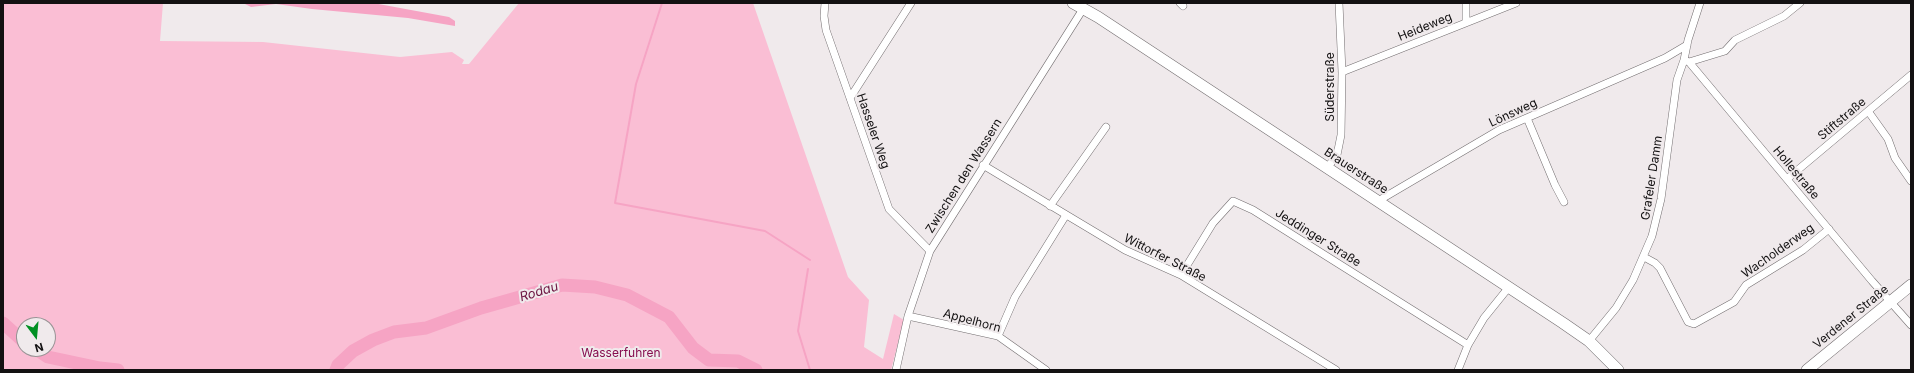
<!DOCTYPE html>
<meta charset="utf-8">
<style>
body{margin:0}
#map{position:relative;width:1914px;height:373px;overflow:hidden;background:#f0eaec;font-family:Inter,sans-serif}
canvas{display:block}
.frame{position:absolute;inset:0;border:4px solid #131112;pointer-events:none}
.north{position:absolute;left:16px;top:317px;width:40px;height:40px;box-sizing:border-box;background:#f0eaec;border:1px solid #989395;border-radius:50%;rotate:164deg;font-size:11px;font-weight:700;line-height:16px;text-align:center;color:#131112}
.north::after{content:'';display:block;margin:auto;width:14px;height:18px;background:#019023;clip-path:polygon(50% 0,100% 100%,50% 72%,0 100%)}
</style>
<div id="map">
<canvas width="1914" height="373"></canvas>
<div class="frame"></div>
<div class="north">N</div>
</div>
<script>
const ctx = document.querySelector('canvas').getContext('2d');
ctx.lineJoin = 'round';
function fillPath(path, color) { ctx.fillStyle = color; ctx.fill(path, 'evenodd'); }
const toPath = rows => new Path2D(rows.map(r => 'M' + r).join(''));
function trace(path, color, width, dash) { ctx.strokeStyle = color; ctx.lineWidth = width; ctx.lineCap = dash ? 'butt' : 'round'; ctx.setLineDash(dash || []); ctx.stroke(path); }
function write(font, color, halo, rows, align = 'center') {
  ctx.font = font + ' Inter,sans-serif'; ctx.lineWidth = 4; ctx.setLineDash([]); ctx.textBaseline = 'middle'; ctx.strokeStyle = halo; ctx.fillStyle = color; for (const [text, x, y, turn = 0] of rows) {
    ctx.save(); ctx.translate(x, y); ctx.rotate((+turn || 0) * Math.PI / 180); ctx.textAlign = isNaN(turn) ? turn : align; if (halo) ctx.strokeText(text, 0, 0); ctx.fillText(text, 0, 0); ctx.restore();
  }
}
fillPath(toPath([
 [3,3,163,3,160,41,263,42,400,57,452,52,464,60,462,64,469,64,519,3,753,3,848,277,869,300,864,347,883,359,894,314,904,320,891,370,3,370],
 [24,325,48,325,48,349,24,349]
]), '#fabed4');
fillPath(toPath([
 [243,3,373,3,449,17,455,21,455,26,408,18,312,9,276,4,251,7]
]), '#f6a4c4');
trace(toPath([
 [662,3,636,84,615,203,765,231,810,260],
 [808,269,798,331,810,370]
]), '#f6a4c4', 2);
trace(toPath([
 [3,323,24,342],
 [36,349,48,357,100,368,118,370],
 [336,370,338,365,353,351,373,340,394,332,426,328,481,308,562,285,595,287,627,295,669,317,693,348,709,360,738,361,756,370]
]), '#f6a4c4', 13);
const street = toPath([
 [825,3,824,16,826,30,889,209,930,251],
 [1180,3,1183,6],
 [1466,3,1466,22],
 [1684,60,1689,62,1872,281,1911,325],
 [1689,62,1725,51,1735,40,1784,16,1800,3],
 [1342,72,1516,3],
 [850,98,911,3],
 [1868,111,1888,139,1895,158,1911,181],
 [1527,118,1555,185,1564,202],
 [983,165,1125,250,1181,275,1336,370],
 [1327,168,1337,155,1341,135,1342,72,1339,3],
 [1787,179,1911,75],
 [1378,201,1499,130,1665,58,1687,45],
 [1050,206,1106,127],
 [1644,257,1655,263,1660,268,1688,322,1694,324,1734,302,1746,285,1803,250,1829,229],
 [1181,275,1213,223,1233,201,1253,210,1468,345,1484,318,1509,287],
 [908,316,998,336,1046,370],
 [998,336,1015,297,1066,215],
 [1589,341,1616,308,1633,280,1652,236,1661,199,1677,80,1684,60,1688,40,1700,3],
 [896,370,908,316,930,251,1083,9],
 [1458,370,1468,345]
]);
const primary = toPath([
 [1073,3,1098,17,1563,323,1589,341,1618,370],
 [1807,370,1911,285]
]);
trace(street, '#726d6f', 8);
trace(primary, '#726d6f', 12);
trace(street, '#fff', 7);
trace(primary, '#fff', 11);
write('12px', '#131112', '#f0eaec', [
 ["Heideweg",1425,27,-22],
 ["Süderstraße",1330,87,-90],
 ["Lönsweg",1513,113,-25],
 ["Stiftstraße",1842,119,-40],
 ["Hasseler Weg",873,131,71],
 ["Brauerstraße",1356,171,33],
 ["Hollestraße",1796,173,50],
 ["Zwischen den Wassern",964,176,-58],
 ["Grafeler Damm",1652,178,-81],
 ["Jeddinger Straße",1318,238,32],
 ["Wacholderweg",1778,251,-35],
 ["Wittorfer Straße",1165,258,27],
 ["Verdener Straße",1851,317,-39],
 ["Appelhorn",972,321,15]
]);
write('12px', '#860d4f', '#f0eaec', [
 ["Wasserfuhren",621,353]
]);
write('italic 13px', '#6c1441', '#f0eaec', [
 ["Rodau",539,292,-17]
]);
</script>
